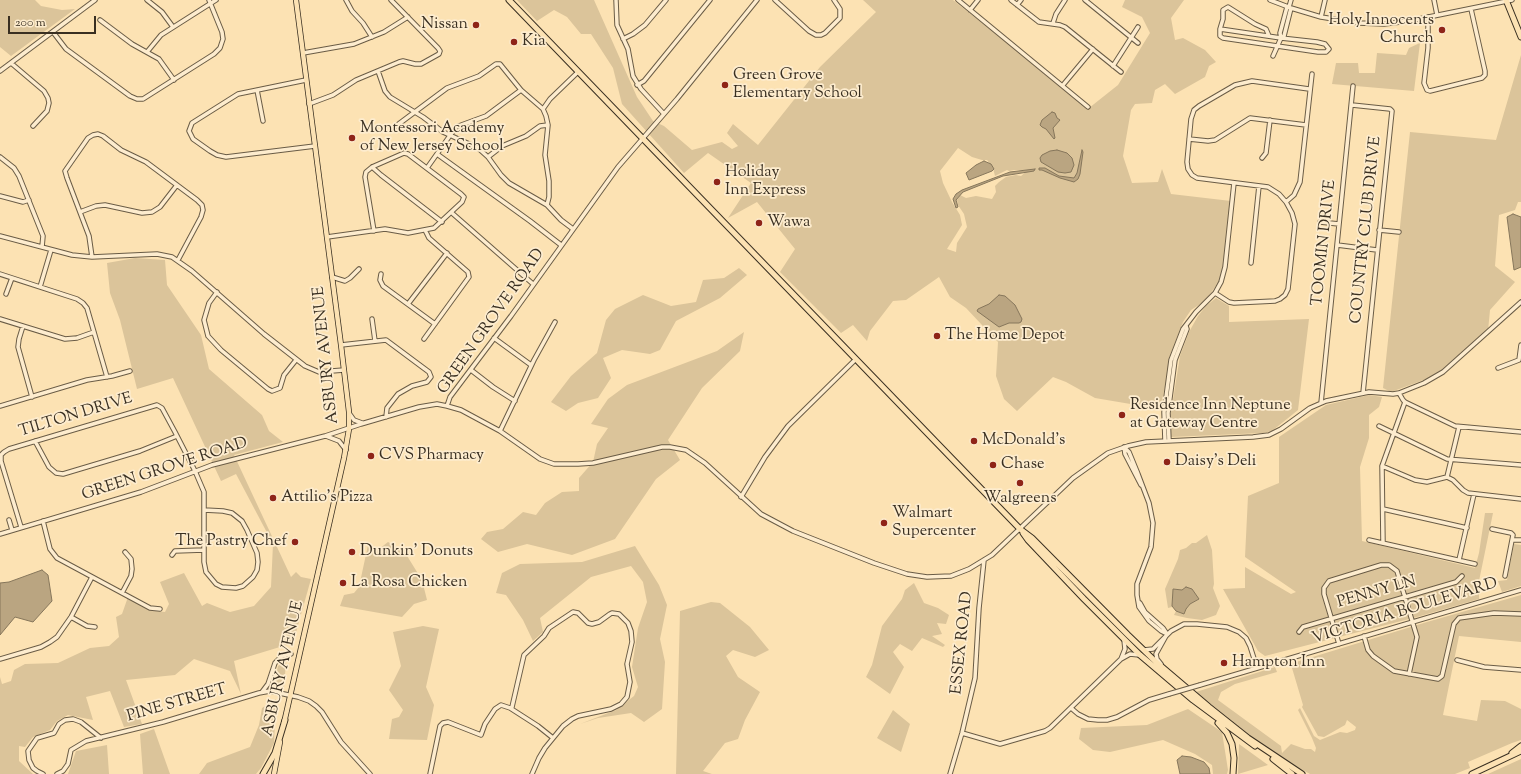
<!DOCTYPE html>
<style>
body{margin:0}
#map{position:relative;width:1521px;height:774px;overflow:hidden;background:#fce2b3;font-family:"Sorts Mill Goudy",serif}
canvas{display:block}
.scale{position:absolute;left:8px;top:16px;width:88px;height:18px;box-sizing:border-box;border:2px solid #392f21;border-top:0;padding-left:5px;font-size:12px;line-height:14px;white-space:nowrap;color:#392f21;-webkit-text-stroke:3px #fdecce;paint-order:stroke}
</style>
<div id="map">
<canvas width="1521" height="774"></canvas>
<div class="scale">200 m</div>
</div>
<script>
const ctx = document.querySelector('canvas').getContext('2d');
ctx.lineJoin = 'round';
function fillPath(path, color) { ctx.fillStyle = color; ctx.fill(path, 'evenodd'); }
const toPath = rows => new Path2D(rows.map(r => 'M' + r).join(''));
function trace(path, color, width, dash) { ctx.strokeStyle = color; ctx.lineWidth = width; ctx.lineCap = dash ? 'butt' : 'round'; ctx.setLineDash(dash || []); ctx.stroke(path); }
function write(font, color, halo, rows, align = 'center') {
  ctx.font = font + ' "Sorts Mill Goudy",serif'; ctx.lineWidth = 3.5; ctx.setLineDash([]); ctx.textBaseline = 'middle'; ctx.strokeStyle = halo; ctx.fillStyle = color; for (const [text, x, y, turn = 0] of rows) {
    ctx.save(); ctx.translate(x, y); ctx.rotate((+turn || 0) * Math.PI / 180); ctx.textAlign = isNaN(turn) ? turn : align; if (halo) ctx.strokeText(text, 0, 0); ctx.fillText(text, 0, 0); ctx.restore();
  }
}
fillPath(toPath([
 [0,0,35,0,41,6,62,10,75,9,11,56,0,47],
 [517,0,594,0,637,97,653,121,664,126,692,150,722,142,732,149,738,146,727,133,733,124,758,145,820,67,876,12,863,0,953,0,1089,108,1118,85,1150,33,1142,17,1122,7,1125,0,1184,0,1171,18,1175,40,1183,38,1205,50,1216,62,1209,66,1205,77,1175,94,1165,84,1155,90,1152,103,1135,104,1131,110,1123,156,1132,183,1158,182,1162,169,1171,194,1231,201,1225,267,1218,283,1205,301,1191,310,1183,322,1169,358,1167,378,1160,409,1095,398,1066,382,1053,377,1017,411,1004,399,996,376,998,342,966,308,950,297,939,277,906,300,893,301,870,331,867,341,853,325,841,333,780,272,795,249,757,202,728,218,751,183,708,153,684,173,622,104,613,68,591,34,581,34,567,17,554,10,537,21],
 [958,148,972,157,982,160,987,160,993,168,995,176,1007,170,1009,171,1014,170,1028,170,1021,176,1016,175,1006,177,999,182,995,186,996,192,992,199,976,196,966,198,960,195,957,200,958,205,964,214,967,227,957,243,956,252,947,249,962,225,960,215,952,202,943,183,940,171],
 [1420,43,1414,91,1332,84,1336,63,1358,63,1359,73,1375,73,1377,53,1406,55,1409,48],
 [1521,55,1521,202,1518,202,1515,210,1499,215,1495,266,1515,282,1490,310,1488,331,1440,374,1391,392,1383,388,1410,132,1496,140],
 [135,258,165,260,167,285,201,335,209,369,262,415,269,431,283,442,234,455,291,577,296,572,301,577,311,579,293,643,234,661,241,694,230,671,194,659,175,675,126,680,142,724,124,727,110,691,86,697,93,720,68,715,57,721,50,730,33,737,25,747,19,746,19,761,33,774,0,774,0,677,2,684,11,681,14,670,25,664,58,663,90,648,109,646,119,637,116,617,122,614,128,597,155,611,165,612,169,604,160,582,184,573,202,606,207,603,230,612,254,606,271,587,273,544,236,474,221,481,173,378,137,389,120,320,110,293,107,263],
 [739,268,747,275,720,298,676,321,660,350,650,354,622,350,603,358,611,378,598,398,578,403,566,411,551,402,571,376,597,353,606,320,615,309,643,295,671,306,696,302,703,280,724,278],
 [1216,298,1229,306,1229,322,1309,319,1298,410,1272,431,1263,433,1171,437,1171,412,1180,356,1189,332,1198,316,1206,306],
 [744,332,740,351,702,388,668,440,680,460,656,479,615,539,572,555,527,544,498,552,481,539,487,532,503,529,523,512,536,515,545,503,562,492,579,491,579,478,593,462,597,444,608,428,591,424,608,399,627,385,717,351],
 [1369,395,1382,397,1379,407,1369,415,1369,438,1360,467,1362,541,1475,568,1479,553,1485,513,1493,513,1479,581,1479,599,1417,617,1265,656,1258,651,1223,589,1245,588,1245,567,1291,594,1296,592,1245,557,1248,496,1279,483,1279,437,1326,405],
 [1207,535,1212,550,1214,584,1213,588,1220,606,1216,615,1202,620,1187,618,1174,615,1176,611,1184,614,1186,609,1190,604,1199,599,1182,590,1173,589,1172,607,1168,608,1165,589,1178,559,1180,550,1186,548,1192,543,1196,543],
 [388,542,404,551,422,580,427,600,414,604,402,617,340,606,344,595,354,593,359,587,368,545,379,549],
 [1514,544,1521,545,1521,586,1502,592,1498,581,1507,580],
 [635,546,659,585,667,605,660,639,665,662,662,709,644,722,631,713,598,718,580,724,616,710,634,696,638,687,632,667,638,628,647,602,643,582,631,566,591,577,540,618,543,632,533,641,523,620,506,595,496,593,502,573,520,564,582,562],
 [914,583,924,603,938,608,949,615,946,624,937,623,942,634,932,636,945,645,943,647,922,638,912,651,900,644,893,652,904,667,890,694,866,677,872,665,882,626,902,599,905,590],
 [1521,595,1521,642,1459,636,1443,715,1477,721,1481,700,1505,701,1521,709,1521,740,1512,743,1468,762,1470,768,1455,774,1310,774,1281,758,1257,741,1196,692,1275,667,1277,672,1235,684,1221,692,1218,700,1281,746,1282,753,1291,744,1305,749,1311,749,1315,752,1316,748,1312,738,1298,710,1300,708,1314,736,1320,740,1340,732,1347,733,1355,730,1356,727,1347,720,1345,725,1324,737,1318,736,1302,707,1303,705,1292,668,1293,663,1427,622],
 [711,602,720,603,750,627,769,650,755,657,733,650,726,656,738,677,760,692,745,720,738,739,725,743,703,771,712,774,676,774,680,611],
 [423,626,439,629,426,687,434,705,427,740,389,739,392,719,399,717,403,710,389,690,401,666,393,632],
 [286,661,284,688,274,685,278,666],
 [276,699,274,743,261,768,256,774,199,774,207,763,250,747,259,725,262,708],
 [1188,709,1222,732,1228,770,1227,774,1213,774,1212,765,1195,754,1163,740,1110,752,1093,750,1079,739,1081,728,1147,725],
 [893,710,910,724,901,752,877,738],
 [154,729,170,774,143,774,140,734],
 [1239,744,1268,765,1238,774],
 [107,745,109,774,68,774,76,751],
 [1521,759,1521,774,1488,774]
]), '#dbc49a');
const water = toPath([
 [1052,112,1055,113,1057,118,1060,120,1053,128,1055,138,1054,139,1046,129,1042,127,1040,125,1042,120,1052,112],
 [1057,150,1067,153,1072,158,1074,165,1071,172,1065,173,1058,172,1041,162,1040,158,1042,155,1050,151,1057,150],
 [1082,150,1083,152,1080,174,1078,179,1074,182,1060,178,1042,170,1039,170,1039,168,1045,168,1059,176,1074,178,1077,173,1082,150],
 [984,161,991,164,994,169,992,171,969,180,966,173,976,165,984,161],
 [1035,169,1034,171,1003,176,963,192,956,200,958,207,956,208,953,199,956,194,962,190,1010,172,1035,169],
 [1513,214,1521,217,1521,267,1514,270,1507,217,1513,214],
 [999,295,1005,296,1015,305,1022,319,1021,322,1019,323,1009,323,999,327,977,311,978,309,989,304,999,295],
 [42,570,48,575,52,601,33,622,15,617,0,635,0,583,9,582,42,570],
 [1186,587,1192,589,1199,599,1190,604,1186,609,1184,614,1176,611,1172,606,1173,589,1182,590,1186,587],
 [1182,756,1191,757,1204,762,1209,768,1210,774,1180,774,1177,760,1182,756]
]);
fillPath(water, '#baa581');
trace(water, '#86765b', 1);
const minor = toPath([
 [147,0,162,12,173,27],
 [346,0,352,11,363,23,372,37],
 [616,0,617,25,628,49,633,76,641,89,664,114],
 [775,0,809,31,816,35,821,35,825,33,840,18,840,9,834,0],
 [958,0,1088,107],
 [1011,0,1039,22,1060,25,1065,27,1121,72],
 [1085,0,1138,43],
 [1270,0,1291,8,1321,17,1359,23,1384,24,1409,21,1512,0],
 [1434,0,1437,15],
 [1017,5,1021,0],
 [1289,7,1291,0],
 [970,10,978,0],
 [1321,17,1325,0],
 [1428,17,1428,48,1424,83,1427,90,1430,91,1482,78,1485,75,1485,71,1471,9],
 [100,20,132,44,159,59,174,80],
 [1053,23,1056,14,1065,0],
 [1220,29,1281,38,1317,42,1325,44,1329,49,1326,52,1318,52,1223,38,1220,36,1220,29,1223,19,1223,10,1228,7,1255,24,1266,29,1269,36],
 [53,32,66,49,130,96,137,99,143,99,214,54,220,48,223,39,222,32,209,0],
 [1281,38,1280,33,1287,7],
 [623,39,633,34,645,25,666,0],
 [147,52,161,35,216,0],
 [303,53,354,44,384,32,408,17],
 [1273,56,1281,38,1284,36,1291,8],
 [11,63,44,91,48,98,49,103,47,111,33,126],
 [1113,66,1138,27],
 [0,71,95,0],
 [378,71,385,91,390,97,423,117,443,132,478,148,488,157,501,175,509,183,547,205,561,220,573,229],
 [306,80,238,94,192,123,189,131,193,139,210,151,217,155,226,157,315,146],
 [637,85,644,81,710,0],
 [1063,85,1093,49],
 [257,90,263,121],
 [309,104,333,95,356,80,399,62,403,61,415,64,421,64,439,54,440,51,438,48,391,0],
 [1352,105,1390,109,1392,111,1363,393],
 [543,109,550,99,578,72],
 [396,126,447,88,479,76,496,64,500,64,521,90,543,109,546,116,548,125,545,155,549,181,549,197,547,205],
 [1189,139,1208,141,1215,140,1250,118,1306,125],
 [437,154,530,221,561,245],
 [0,157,14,168,19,176,43,236,42,247],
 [488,157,502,146,526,136,540,126,548,125],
 [1262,158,1266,153,1270,120],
 [372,167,381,175,442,222],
 [427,168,456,127,486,116,521,90],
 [0,196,23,202,29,200],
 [1286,202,1294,195,1300,182,1312,74],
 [80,212,96,206,105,205,142,213,152,212,160,207,177,185],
 [452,213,533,284],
 [1320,222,1339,224],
 [1379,230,1399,232],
 [0,236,72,255,92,257,157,254,172,257,192,271,264,334,305,366,319,372,344,370],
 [327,237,385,229,408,233,434,228,462,202,464,197,461,194,408,154,404,153,372,167,366,172,365,177,374,231],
 [1337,245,1377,250],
 [92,257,89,236,67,178,65,171,88,138,93,135,98,134,103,136,121,150,146,162,197,200,202,205,203,210,201,217,178,260],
 [1251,263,1259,186],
 [0,274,77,299,83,303,87,308,107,377],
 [381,274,380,280,383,286,435,324],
 [332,277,345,281,350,278,359,269],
 [40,287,51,250],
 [217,292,209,303,204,320,208,336,221,350,268,389,272,391,280,388,284,375,296,360],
 [1215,293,1229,302,1234,303,1275,301,1280,299,1285,295,1288,289,1295,224,1292,213,1286,202,1279,194,1268,187,1197,178,1192,175,1188,169,1187,162,1191,119,1194,110,1199,106,1235,85,1252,81,1309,89],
 [6,294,12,278],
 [408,304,447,253],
 [0,319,65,339,77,338,94,332],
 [372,319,375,341],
 [23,326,19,339,18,347,32,397],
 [494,338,531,365],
 [424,339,469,277,468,272,429,238,425,230],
 [341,345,386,340,429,372,431,377,427,382,412,386,398,394,387,408,386,417],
 [1498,368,1519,360,1521,345],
 [471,370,493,387,515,401],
 [1399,393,1403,400,1405,402,1455,426,1521,432],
 [1321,403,1353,86],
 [0,406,87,380,112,376,130,371],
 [447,406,450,397,511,316,618,167,677,99,757,0],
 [349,413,354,420,362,423],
 [1379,426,1447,459,1521,465],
 [500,431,534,360,555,322],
 [326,436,339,441,346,450],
 [35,441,49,467,56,473,63,474,140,451,177,436],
 [1165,441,1164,412,1171,360,1183,329,1196,312,1215,293,1221,282,1225,267,1234,183],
 [1169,441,1168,413,1175,360,1187,329,1186,326],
 [1124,447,1129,452,1138,474,1149,503,1153,523,1151,547,1137,584,1137,595,1139,607,1149,621,1161,631,1167,634],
 [1124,447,1125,454,1141,485],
 [1382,466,1415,480,1427,482,1447,477,1453,480,1463,490,1468,493,1521,499],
 [1447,477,1459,427],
 [741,497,765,457,788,426,856,359],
 [1383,509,1467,528],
 [9,520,12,530],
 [43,521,50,549,57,558,150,608,160,609],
 [21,527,1,461,1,455,4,452,9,449,157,405,162,408,175,432,195,471,204,492,204,562,206,572,216,584,222,587,236,588,243,586,253,577,257,570,258,562,257,553,247,530,242,521,232,513,223,511,204,510],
 [1492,529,1511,533,1513,535,1505,576],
 [0,534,141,492,212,465,325,436,361,424,419,407,437,404,447,406,461,410,500,431,540,459,554,464,578,464,593,463,662,447,670,447,686,450,705,463,761,514,793,531,874,563,907,574,927,577,951,576,969,569,992,555,1073,478,1108,453,1128,446,1146,442,1253,437,1269,435,1281,429,1310,408,1326,401,1369,392,1393,394,1399,393,1424,383,1443,372,1521,302],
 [1369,540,1475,564],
 [1513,540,1521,540],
 [1383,543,1382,466,1405,402],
 [172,555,175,551,204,550],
 [1459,560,1474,494],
 [122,593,131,576,132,569,131,559,125,552],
 [1140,603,1145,612,1163,628,1167,634],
 [71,617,87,626,95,627],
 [1299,632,1303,627,1456,582,1462,576],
 [1364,636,1368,650,1373,656,1394,671,1438,679,1442,676,1454,624,1459,618,1494,613,1521,614],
 [1339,644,1324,594,1324,588,1329,581,1381,565,1389,565,1397,571,1417,637,1409,674],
 [1144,650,1153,649,1171,631,1184,624,1197,624,1227,627,1239,632,1246,638,1250,646,1257,668],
 [0,659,41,647,50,642,57,637,71,617,92,577],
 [1121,659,1125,649,1124,640],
 [1457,660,1484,667,1521,670],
 [1161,664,1157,659,1156,654,1166,636],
 [1200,685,1521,590],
 [262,692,268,684,275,663,282,656,291,654],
 [510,708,538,726,553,738],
 [1071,708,1078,714,1088,719,1098,720,1107,720,1117,717,1149,700,1169,694],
 [962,733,1000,744,1045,731,1050,728,1121,659,1130,654,1139,655],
 [43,774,37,771,33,768,29,760,28,751,37,738,54,733,59,724,65,720,73,719,81,722,101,738],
 [57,774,63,771,68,764,71,750,86,741,163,722,259,693,270,691,298,697,309,701,316,706,322,712,341,742,370,774],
 [430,774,440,726,443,723,448,722,481,735,485,724,495,709,501,705,510,708,512,707,524,655,544,636,549,628,573,612,578,613,588,623,592,624,599,622,610,614,612,613,619,614,628,623,631,631,632,642,627,664,630,682,627,697,621,704,611,709,578,716,572,719,563,726,545,748,539,758,532,774],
 [950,774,962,733,975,678,979,608,984,560]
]);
const major = toPath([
 [284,723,344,458,349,429,349,412,341,345,296,0],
 [274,774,280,742]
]);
const highway = toPath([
 [509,0,1020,529,1032,538,1128,635,1156,662,1209,707,1248,738,1302,774],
 [1506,0,1521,37],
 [1023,533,1028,540,1084,599,1140,655,1193,700,1255,746],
 [1218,723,1227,733,1232,744,1234,758,1233,774],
 [1512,753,1521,746],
 [1273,759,1292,774],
 [263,774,275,753,285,720],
 [1472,774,1521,751]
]);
trace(minor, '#6a5c46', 5.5);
trace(major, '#392f21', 6);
trace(highway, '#392f21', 7);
trace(minor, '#fdecce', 3.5);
trace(major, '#fce2b3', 4.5);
trace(highway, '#fce2b3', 5);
const minorBridge = toPath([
 [1169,694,1200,685]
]);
trace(minorBridge, '#6a5c46', 5.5, []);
trace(minorBridge, '#fdecce', 3.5);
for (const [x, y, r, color] of [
 [476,25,4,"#8f2418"],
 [1442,30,4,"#8f2418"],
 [514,42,4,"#8f2418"],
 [725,85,4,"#8f2418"],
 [352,138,4,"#8f2418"],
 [717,182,4,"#8f2418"],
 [759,223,4,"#8f2418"],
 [937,336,4,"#8f2418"],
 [1122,415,4,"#8f2418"],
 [974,441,4,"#8f2418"],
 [371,456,4,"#8f2418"],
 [1167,462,4,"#8f2418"],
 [993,465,4,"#8f2418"],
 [1020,483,4,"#8f2418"],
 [273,498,4,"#8f2418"],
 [884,523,4,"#8f2418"],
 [295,542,4,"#8f2418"],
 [352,552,4,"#8f2418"],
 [343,583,4,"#8f2418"],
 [1224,663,4,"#8f2418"]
]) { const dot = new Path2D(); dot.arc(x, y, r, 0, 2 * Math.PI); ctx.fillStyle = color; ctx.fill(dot); trace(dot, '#fdecce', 1.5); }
write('16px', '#392f21', '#fdecce', [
 ["Holy Innocents",1434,21,"right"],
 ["Church",1434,39,"right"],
 ["Nissan",468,25,"right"],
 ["Kia",522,42],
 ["Green Grove",733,76],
 ["Elementary School",733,94],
 ["Montessori Academy",360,129],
 ["of New Jersey School",360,147],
 ["Holiday",725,173],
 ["Inn Express",725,191],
 ["Wawa",767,223],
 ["The Home Depot",945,336],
 ["Residence Inn Neptune",1130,406],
 ["at Gateway Centre",1130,424],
 ["McDonald's",982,441],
 ["CVS Pharmacy",379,456],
 ["Daisy's Deli",1175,462],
 ["Chase",1001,465],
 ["Attilio's Pizza",281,498],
 ["Walgreens",1020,499,"center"],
 ["Walmart",892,514],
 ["Supercenter",892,532],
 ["The Pastry Chef",287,542,"right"],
 ["Dunkin' Donuts",360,552],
 ["La Rosa Chicken",351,583],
 ["Hampton Inn",1232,663]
], 'left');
write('16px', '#392f21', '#fdecce', [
 ["COUNTRY CLUB DRIVE",1367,230,-84],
 ["TOOMIN DRIVE",1325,243,-84],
 ["GREEN GROVE ROAD",492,322,-55],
 ["ASBURY AVENUE",327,355,-96],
 ["TILTON DRIVE",76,416,-17],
 ["GREEN GROVE ROAD",165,470,-18],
 ["PENNY LN",1377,593,-16],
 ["VICTORIA BOULEVARD",1405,612,-17],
 ["ESSEX ROAD",963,643,-84],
 ["ASBURY AVENUE",284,669,-77],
 ["PINE STREET",177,704,-16]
]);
</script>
